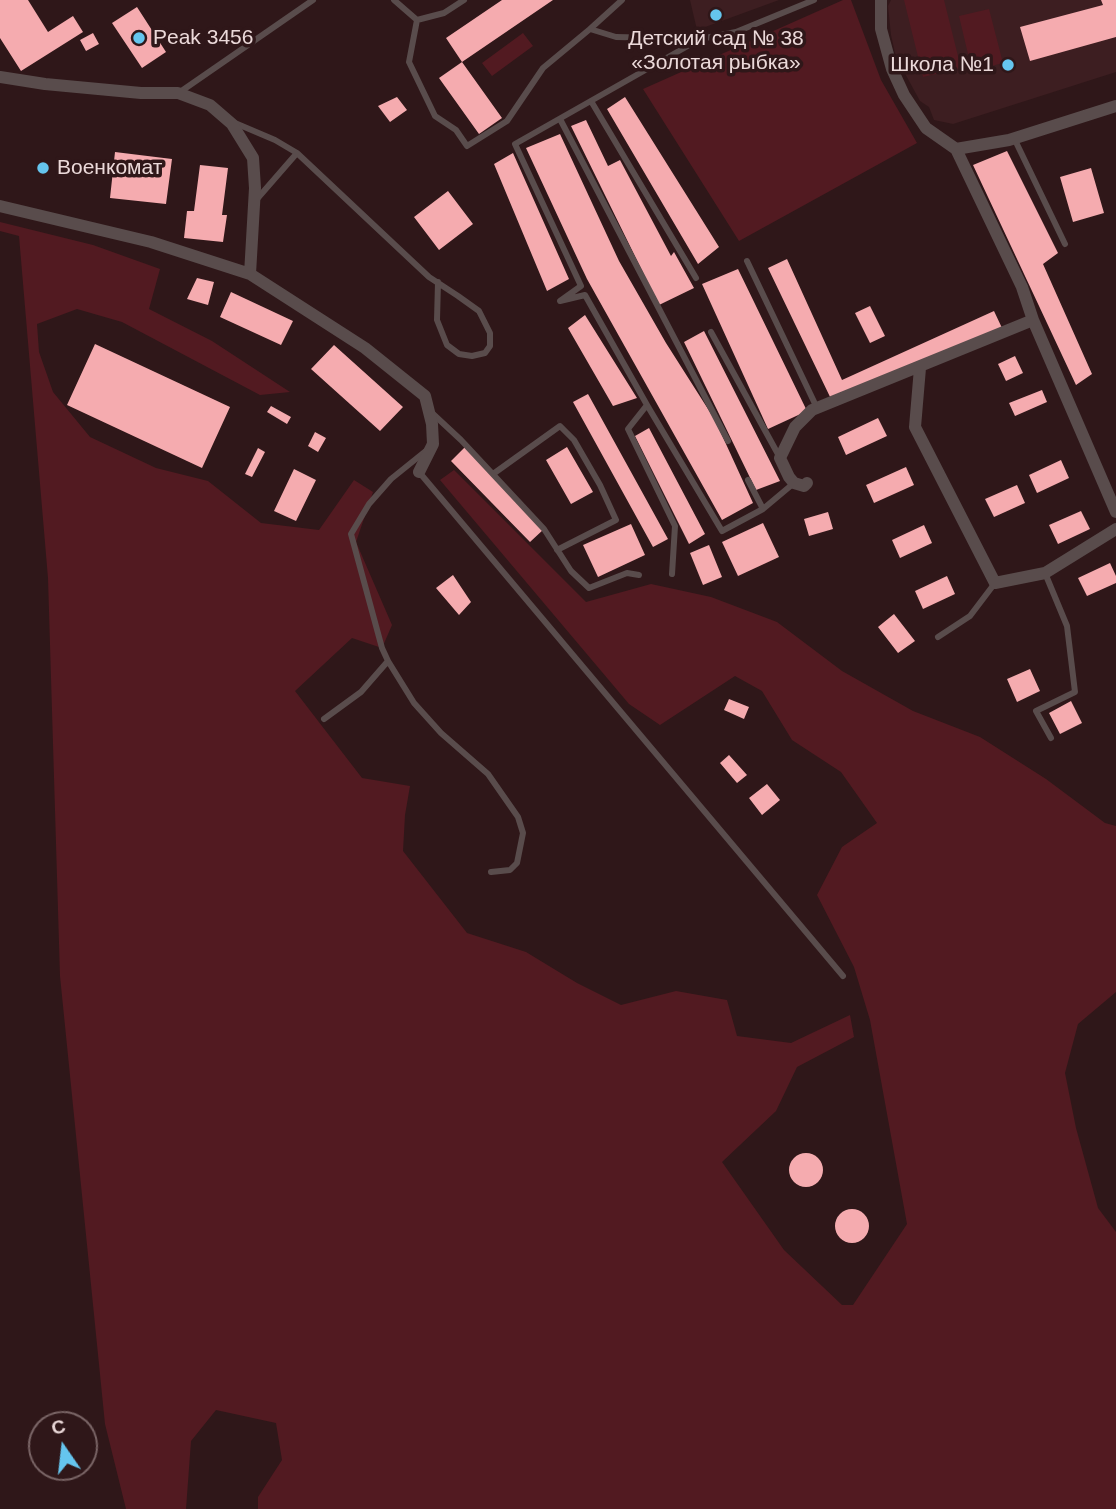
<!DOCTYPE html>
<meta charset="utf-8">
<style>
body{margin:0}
#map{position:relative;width:1116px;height:1509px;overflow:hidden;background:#2f1719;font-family:Arial,sans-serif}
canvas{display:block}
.north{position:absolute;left:28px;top:1411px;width:70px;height:70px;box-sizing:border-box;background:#2f1719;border:2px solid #7a6566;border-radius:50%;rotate:346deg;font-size:19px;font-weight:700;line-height:28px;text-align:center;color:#ebd9d9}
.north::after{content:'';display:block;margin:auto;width:24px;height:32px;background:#65c5ee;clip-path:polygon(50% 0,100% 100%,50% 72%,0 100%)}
</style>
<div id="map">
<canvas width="1116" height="1509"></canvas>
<div class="north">С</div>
</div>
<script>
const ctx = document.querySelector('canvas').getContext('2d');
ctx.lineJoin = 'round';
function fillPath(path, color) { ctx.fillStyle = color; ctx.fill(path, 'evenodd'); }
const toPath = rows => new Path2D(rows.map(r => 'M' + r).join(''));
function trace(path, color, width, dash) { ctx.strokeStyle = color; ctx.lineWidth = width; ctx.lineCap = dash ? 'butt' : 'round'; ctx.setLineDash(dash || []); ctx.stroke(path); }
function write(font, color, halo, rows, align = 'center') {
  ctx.font = font + ' Arial,sans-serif'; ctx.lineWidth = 7; ctx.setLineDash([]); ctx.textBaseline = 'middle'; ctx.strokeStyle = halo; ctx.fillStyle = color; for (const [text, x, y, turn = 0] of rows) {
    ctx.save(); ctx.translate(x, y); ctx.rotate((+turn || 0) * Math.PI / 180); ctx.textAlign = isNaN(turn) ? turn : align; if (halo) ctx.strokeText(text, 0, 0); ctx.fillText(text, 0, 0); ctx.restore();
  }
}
fillPath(toPath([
 [690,0,779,0,697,30],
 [891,0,1116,0,1116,72,953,124,934,120,929,107,920,101,896,57,891,35,888,6]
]), '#3d1e21');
fillPath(toPath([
 [843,0,851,0,881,80,917,143,739,241,643,89],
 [904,0,944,0,961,68,923,77],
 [989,9,1003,63,972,71,959,16],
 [523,33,533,46,492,76,482,63],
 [0,222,93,245,160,269,149,309,212,341,290,392,260,395,122,322,77,309,37,324,39,352,53,392,90,437,156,468,208,481,261,523,319,530,354,480,373,492,356,542,392,625,382,648,352,638,295,691,362,778,410,786,405,815,403,851,467,933,526,952,577,983,621,1005,676,991,727,1000,737,1036,791,1043,850,1015,854,1037,797,1067,776,1111,722,1162,784,1250,842,1305,853,1305,907,1224,870,1020,854,967,817,895,842,847,877,823,841,772,792,740,762,691,735,676,660,725,629,704,440,480,454,470,586,602,651,584,711,597,777,622,842,671,913,711,980,737,1046,779,1105,823,1116,826,1116,992,1078,1024,1065,1073,1076,1128,1098,1208,1116,1232,1116,1509,258,1509,258,1497,282,1460,276,1423,216,1410,191,1441,186,1509,126,1509,105,1424,60,976,48,578,19,236,0,231]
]), '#521a21');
fillPath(toPath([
 [0,0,28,0,48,32,73,16,83,32,21,71,0,38],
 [502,0,553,0,462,62,502,118,479,134,439,78,462,62,446,38],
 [1101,0,1116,0,1116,37,1030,61,1020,27,1103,5],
 [137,7,166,52,142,68,112,23],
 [93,33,99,44,86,51,80,40],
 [397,97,407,110,390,122,378,106],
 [625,97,719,247,698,264,607,109],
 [586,120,608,166,620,160,671,256,674,252,694,288,659,305,571,126],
 [560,134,619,261,666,343,715,420,753,503,722,520,587,279,526,148],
 [1007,151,1058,253,1043,264,1092,374,1076,385,973,165],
 [115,152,172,159,166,204,110,198],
 [513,153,569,279,547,291,494,164],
 [200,165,228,168,222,215,227,215,223,242,184,238,187,211,194,211],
 [1091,168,1104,213,1073,222,1060,177],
 [448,191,473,224,439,250,414,217],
 [787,259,842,380,994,311,1002,328,832,401,768,268],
 [738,269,807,411,768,429,702,284],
 [197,278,214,282,208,305,187,299],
 [231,292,293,321,281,345,220,317],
 [870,306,885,336,870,343,855,313],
 [585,315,637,398,613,406,568,328],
 [704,331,780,481,756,490,684,342],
 [95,344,230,407,202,468,67,405],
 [334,345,403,407,380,431,311,369],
 [1015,356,1023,373,1006,381,998,364],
 [1042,390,1047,402,1015,416,1009,403],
 [588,394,668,539,653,547,573,402],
 [271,406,291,417,287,424,267,412],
 [878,418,887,436,846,455,838,437],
 [649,428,705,534,689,544,635,436],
 [315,432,326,438,318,452,308,446],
 [465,447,544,529,530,542,451,461],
 [567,447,593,492,571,504,546,460],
 [258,448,265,452,252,477,245,474],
 [1061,460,1069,478,1037,493,1029,475],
 [906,467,914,485,874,503,866,485],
 [294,469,316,480,296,521,274,511],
 [1017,485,1025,503,994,517,985,499],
 [1081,511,1090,529,1058,544,1049,525],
 [828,512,833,529,809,536,804,519],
 [763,523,779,557,738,576,722,542],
 [631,524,645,555,598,577,583,545],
 [924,525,932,543,900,558,892,540],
 [709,545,722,577,703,585,690,553],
 [1110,563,1116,576,1116,583,1087,596,1078,578],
 [453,575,471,602,459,615,436,588],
 [947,576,955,594,923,609,915,591],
 [894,614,915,641,898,653,878,627],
 [1030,669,1040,691,1017,702,1007,679],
 [729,699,749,707,744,719,724,710],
 [1071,701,1082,723,1060,734,1049,713],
 [729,755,747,775,737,783,720,763],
 [767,784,780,800,762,815,749,798],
 '789 1170a17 17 0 1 1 34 0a17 17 0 1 1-34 0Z',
 '835 1226a17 17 0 1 1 34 0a17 17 0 1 1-34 0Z'
]), '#f5abaf');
trace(toPath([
 [394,0,417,20,444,13,464,0],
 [622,0,590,29,616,37,700,39,736,32,814,0],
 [417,20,409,62,435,116,456,130,467,146,507,121,543,68,590,29],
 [180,92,313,0],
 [591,101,696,278],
 [560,119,728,441],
 [235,123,275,140,297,153,429,277,458,296,479,311,490,333,490,346,485,353,472,356,459,354,447,345,437,320,438,282],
 [1014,138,1065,244],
 [257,199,297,153],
 [747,261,817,408],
 [711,332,779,456],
 [647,405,722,531,763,509],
 [432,413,461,440,544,529,571,571,589,588,627,573,639,575],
 [419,472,843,976],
 [493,474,560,426,574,440,600,485,616,520,557,550],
 [748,480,763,509,794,483],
 [1045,573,1067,626,1075,692,1036,711,1051,738],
 [672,574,675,526,628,429,647,405,585,295,560,301,581,286,515,144,700,39],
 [938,637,970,616,995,583],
 [388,661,414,703,441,733,488,774,518,817,523,833,517,863,510,870,491,872],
 [324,719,361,692,388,661,382,648,351,534,369,504,391,479,427,450]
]), '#594c4c', 6);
trace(toPath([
 [881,0,881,29,892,69,904,95,926,128,956,149,1009,140,1116,106],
 [0,77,45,84,141,93,178,93,210,105,232,124,253,158,255,188,250,274],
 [0,206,151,242,250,274,365,348,425,396,432,424,433,444,419,472],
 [1033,320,1116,512],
 [920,368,915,427,995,583,1045,573,1116,529],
 [807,483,804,486,794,483,789,477,780,458,795,427,812,410,1033,320,1022,287,956,149]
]), '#594c4c', 12);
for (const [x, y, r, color] of [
 [716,15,7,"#65c5ee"],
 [139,38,7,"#65c5ee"],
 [1008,65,7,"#65c5ee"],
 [43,168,7,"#65c5ee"]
]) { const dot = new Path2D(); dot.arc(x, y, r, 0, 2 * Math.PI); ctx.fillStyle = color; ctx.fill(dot); trace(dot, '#2f1719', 2.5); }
write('21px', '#ebd9d9', '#2f1719', [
 ["Peak 3456",153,38],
 ["Детский сад № 38",716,39,"center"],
 ["«Золотая рыбка»",716,63,"center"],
 ["Школа №1",994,65,"right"],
 ["Военкомат",57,168]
], 'left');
</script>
